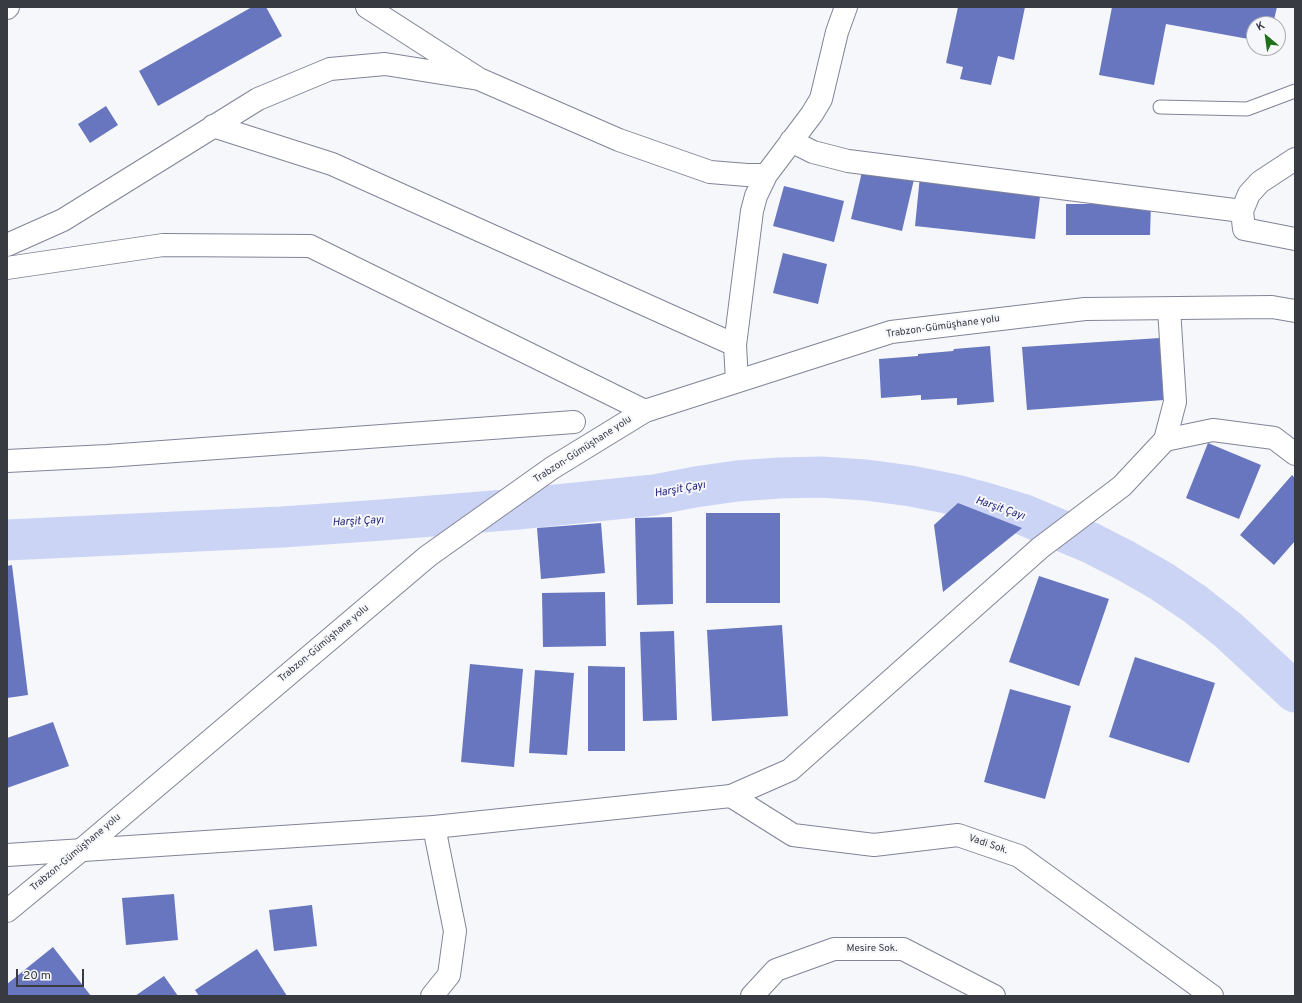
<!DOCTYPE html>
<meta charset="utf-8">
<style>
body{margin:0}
#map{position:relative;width:1302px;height:1003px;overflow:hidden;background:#f6f7fb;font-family:Overpass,sans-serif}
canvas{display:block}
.frame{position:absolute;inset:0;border:8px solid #393b43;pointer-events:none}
.north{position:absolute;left:1246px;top:16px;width:40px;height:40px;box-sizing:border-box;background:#f6f7fb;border:1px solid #aaacb1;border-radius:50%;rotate:331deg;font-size:11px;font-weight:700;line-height:16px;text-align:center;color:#393b43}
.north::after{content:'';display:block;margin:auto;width:14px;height:18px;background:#1e7119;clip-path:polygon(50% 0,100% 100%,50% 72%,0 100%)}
.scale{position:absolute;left:16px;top:969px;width:68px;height:18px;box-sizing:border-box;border:2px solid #393b43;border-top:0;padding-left:5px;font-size:12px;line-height:14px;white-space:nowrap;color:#393b43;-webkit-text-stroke:3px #f6f7fb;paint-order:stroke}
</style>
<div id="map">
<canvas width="1302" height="1003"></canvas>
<div class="frame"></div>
<div class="north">K</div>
<div class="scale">20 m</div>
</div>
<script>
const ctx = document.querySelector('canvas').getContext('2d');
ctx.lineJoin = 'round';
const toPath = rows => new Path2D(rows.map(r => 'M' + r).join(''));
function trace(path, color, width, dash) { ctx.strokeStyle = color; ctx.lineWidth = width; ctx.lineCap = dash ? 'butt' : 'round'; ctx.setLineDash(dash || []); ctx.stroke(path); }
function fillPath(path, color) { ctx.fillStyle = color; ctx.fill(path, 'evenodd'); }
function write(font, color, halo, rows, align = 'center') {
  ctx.font = font + ' Overpass,sans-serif'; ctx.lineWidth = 4; ctx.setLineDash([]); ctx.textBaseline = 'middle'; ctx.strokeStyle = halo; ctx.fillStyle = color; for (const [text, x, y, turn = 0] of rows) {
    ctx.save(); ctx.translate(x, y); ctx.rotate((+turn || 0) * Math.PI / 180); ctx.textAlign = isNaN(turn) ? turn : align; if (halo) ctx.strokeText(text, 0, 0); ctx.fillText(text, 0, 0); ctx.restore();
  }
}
trace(toPath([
 [7,540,282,527,382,520,518,509,654,495,695,487,737,481,779,478,821,477,866,480,911,486,956,495,989,504,1022,514,1091,543,1126,561,1161,581,1195,604,1228,630,1295,692]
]), '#cbd4f4', 41);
fillPath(toPath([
 [252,7,266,7,282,36,158,106,139,71],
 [958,7,1025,7,1014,60,998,56,991,85,960,79,963,67,946,63],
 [1112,7,1277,7,1273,24,1254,24,1254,40,1166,24,1154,85,1099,75],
 [106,106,118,125,90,143,78,124],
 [864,163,915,175,902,231,851,219],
 [920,176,1041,188,1035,239,915,226],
 [784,186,844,201,834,242,773,226],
 [1066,204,1151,204,1150,235,1066,235],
 [783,253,827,264,818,304,773,293],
 [1160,338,1164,400,1027,410,1022,347],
 [990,346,994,402,957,405,957,398,921,400,921,395,881,398,879,359,918,356,918,354,953,351,954,349],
 [1208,443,1261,465,1239,519,1186,498],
 [1292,475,1295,478,1295,541,1274,565,1240,535],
 [958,503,1022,528,943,592,934,525],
 [706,513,780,513,780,603,706,603],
 [672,517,673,604,637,605,635,518],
 [601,523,605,573,541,579,537,528],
 [12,565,28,695,7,698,7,566],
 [1039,576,1109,599,1079,686,1009,662],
 [605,592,606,646,543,647,542,593],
 [782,625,788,716,712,721,707,630],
 [674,631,677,720,643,721,640,632],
 [1135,657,1215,683,1189,763,1109,737],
 [470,664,523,669,514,767,461,762],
 [588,666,625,667,625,751,588,751],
 [535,670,574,673,567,755,529,753],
 [1010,689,1071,706,1045,799,984,782],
 [53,722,69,766,7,788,7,738],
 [174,894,178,940,126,945,122,898],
 [312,905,317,946,274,951,269,910],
 [53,947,91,996,7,996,7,984],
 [257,949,287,996,199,996,195,990],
 [164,976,178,996,135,996]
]), '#6776be');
const lane = toPath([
 [1160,107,1247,109,1295,91]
]);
const street = toPath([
 [367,7,479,79,619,140,710,172,747,175,766,175],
 [7,8,8,7],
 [213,126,332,164,735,345],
 [791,141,813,152,848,161,1242,211],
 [1295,159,1260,182,1249,194,1242,211,1244,229,1295,239],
 [7,245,63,220,258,99,330,69,385,64,479,79],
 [737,381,735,345,752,211,756,196,766,175,812,114,821,99,837,32,846,7],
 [1165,440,1213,430,1274,438,1295,454],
 [7,461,107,456,574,422],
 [731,796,793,835,874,845,958,835,1019,856,1212,996],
 [432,996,449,975,455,931,434,827],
 [752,996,776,970,834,949,903,949,994,996]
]);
const secondary = toPath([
 [7,268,163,245,310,246,645,411],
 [7,855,434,827,731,796,790,770,1040,548,1122,486,1165,440,1175,402,1169,309]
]);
const primary = toPath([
 [7,911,80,851,428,556,552,468,645,411,891,332,1085,309,1272,307,1295,311]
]);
trace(lane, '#808496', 15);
trace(street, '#808496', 24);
trace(secondary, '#808496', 24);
trace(primary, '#808496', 24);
trace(lane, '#fff', 13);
trace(street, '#fff', 22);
trace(secondary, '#fff', 22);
trace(primary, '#fff', 22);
write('10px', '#393b43', '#f6f7fb', [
 ["Trabzon-Gümüşhane yolu",943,327,-8],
 ["Trabzon-Gümüşhane yolu",583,450,-33],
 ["Trabzon-Gümüşhane yolu",324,644,-40],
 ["Vadi Sok.",988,845,19],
 ["Trabzon-Gümüşhane yolu",76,853,-40],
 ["Mesire Sok.",872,949]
]);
write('italic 11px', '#212379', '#f6f7fb', [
 ["Harşit Çayı",680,490,-10],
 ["Harşit Çayı",1000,509,19],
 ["Harşit Çayı",358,522,-3]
]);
</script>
